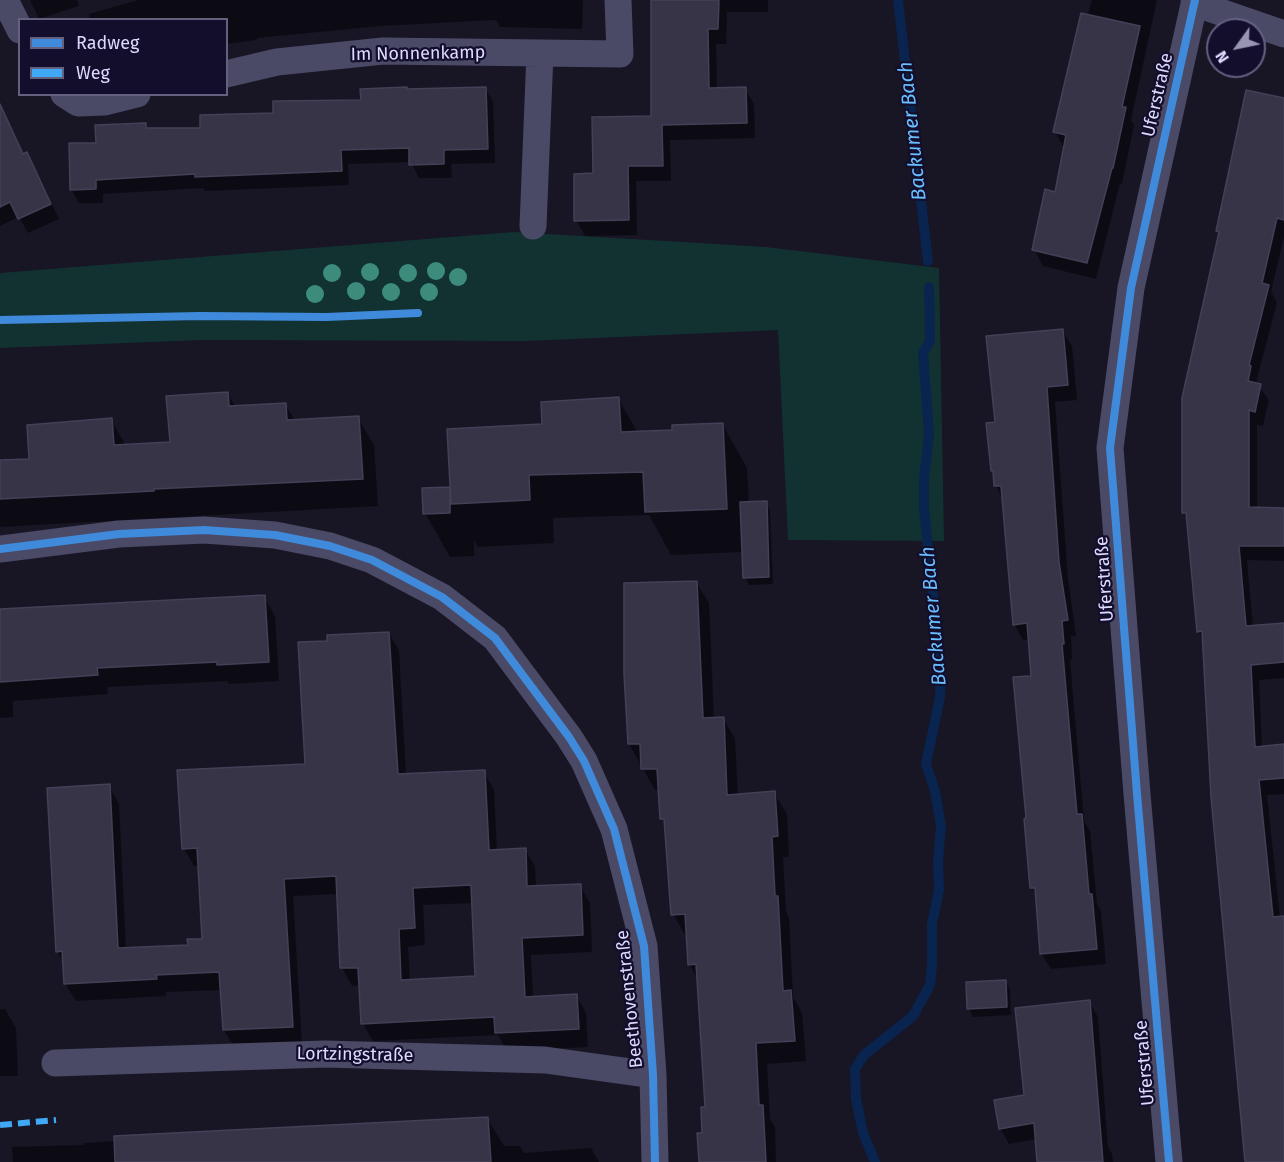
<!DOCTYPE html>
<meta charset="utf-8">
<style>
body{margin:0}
#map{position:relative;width:1284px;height:1162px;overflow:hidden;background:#181525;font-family:"Fira Sans",sans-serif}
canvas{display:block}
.legend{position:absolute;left:18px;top:18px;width:210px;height:78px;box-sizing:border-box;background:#130e2c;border:2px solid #646080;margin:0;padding:8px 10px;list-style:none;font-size:18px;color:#dddaff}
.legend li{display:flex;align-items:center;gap:12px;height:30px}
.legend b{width:30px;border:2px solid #646080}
.north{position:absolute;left:1206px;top:18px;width:60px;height:60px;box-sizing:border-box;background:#130e2c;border:2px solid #646080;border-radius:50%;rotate:237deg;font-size:16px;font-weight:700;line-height:24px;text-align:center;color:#dddaff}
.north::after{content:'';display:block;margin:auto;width:21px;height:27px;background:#9895b3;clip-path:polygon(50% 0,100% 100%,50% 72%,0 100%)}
</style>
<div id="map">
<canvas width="1284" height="1162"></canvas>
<ul class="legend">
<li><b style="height:8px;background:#408adc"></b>Radweg</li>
<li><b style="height:8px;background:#3fa9f5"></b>Weg</li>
</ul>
<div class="north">N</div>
</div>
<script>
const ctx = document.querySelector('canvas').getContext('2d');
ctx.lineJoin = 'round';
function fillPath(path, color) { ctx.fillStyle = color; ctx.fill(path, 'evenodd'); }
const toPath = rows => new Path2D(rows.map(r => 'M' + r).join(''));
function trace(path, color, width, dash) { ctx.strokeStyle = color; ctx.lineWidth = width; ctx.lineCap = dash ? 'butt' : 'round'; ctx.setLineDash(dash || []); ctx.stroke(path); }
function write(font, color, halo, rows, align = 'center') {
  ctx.font = font + ' "Fira Sans",sans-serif'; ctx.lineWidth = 4.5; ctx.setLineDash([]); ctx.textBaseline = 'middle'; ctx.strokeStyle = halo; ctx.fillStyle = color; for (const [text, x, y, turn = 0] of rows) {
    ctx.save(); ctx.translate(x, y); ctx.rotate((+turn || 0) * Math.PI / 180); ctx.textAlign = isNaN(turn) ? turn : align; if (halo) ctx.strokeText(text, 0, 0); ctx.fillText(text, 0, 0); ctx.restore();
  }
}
fillPath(toPath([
 [514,232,766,247,939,268,944,541,788,540,778,330,527,341,202,340,0,348,0,273]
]), '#123232');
fillPath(toPath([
 [30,0,77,0,79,6,39,19],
 [138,0,583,0,582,29,500,27,496,20,380,26,257,38,257,40,226,44,226,20,90,20,89,14],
 [655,0,768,0,768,12,727,12,726,44,716,44,717,90,745,89,754,104,755,138,670,140,671,181,636,181,637,235,585,236,576,220,594,175,653,118],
 [1092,0,1157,0,1131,120,1134,125,1122,184,1120,183,1096,279,1043,266,1034,249,1056,193,1064,148,1055,132],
 [485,88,493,102,495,163,451,164,452,178,419,178,411,162,348,164,349,185,205,191,203,188,103,194,103,203,79,203,71,189,98,144,145,124,148,129,202,129,275,114,362,101],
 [1284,100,1284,237,1271,292,1277,302,1257,379,1258,385,1269,400,1263,426,1257,425,1257,509,1284,509,1284,561,1247,560,1253,627,1284,624,1284,678,1259,680,1262,748,1284,746,1284,794,1267,795,1280,918,1284,918,1284,1162,1246,1162,1204,641,1198,631,1189,522,1183,512,1220,236,1217,231],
 [10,129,24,155,27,154,35,168,59,219,28,233,19,217,0,226,0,134],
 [1062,330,1072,346,1077,400,1055,402,1068,579,1076,636,1071,636,1072,659,1070,660,1084,821,1090,831,1097,904,1101,911,1106,964,1051,969,1041,953,1037,897,1032,888,1033,677,1030,640,1023,640,1014,624,1003,499,996,486,995,476,992,471,997,424],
 [227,393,236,407,285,404,295,421,358,418,374,445,378,506,0,527,0,462,31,460,111,419,126,446,171,443],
 [618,398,638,433,674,432,723,425,747,468,749,504,766,503,770,511,773,584,749,585,745,577,744,552,671,555,649,515,553,518,554,543,478,547,474,540,474,556,450,557,425,513,449,488,452,495,544,425],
 [696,582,709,603,714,719,723,718,735,739,738,795,774,793,787,814,789,857,783,857,786,912,789,918,793,997,802,1013,806,1061,767,1064,770,1119,775,1127,776,1162,700,1162,706,1109,699,981,689,964,687,935,685,935,673,914,667,827,661,818,660,790,655,790,629,744],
 [264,597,275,616,279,681,229,684,227,681,107,687,108,694,13,701,13,717,0,718,0,611],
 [389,633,399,651,406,775,484,772,494,790,497,851,525,849,535,867,536,887,580,886,590,903,592,952,531,955,533,998,576,995,586,1013,588,1047,507,1051,498,1035,373,1041,363,1024,361,985,352,986,342,968,338,894,293,896,302,1044,234,1047,224,1030,222,990,166,992,166,996,76,1001,65,984,64,964,57,951,109,786,119,804,126,949,189,946,203,940,199,866,194,866,184,849,306,765,329,642],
 [473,903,477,977,410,981,408,947,425,945,423,905],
 [1005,981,1010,989,1011,1015,973,1017,969,1009,967,983],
 [1089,1002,1098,1017,1108,1147,1112,1154,1113,1162,1038,1162,1037,1139,1009,1144,1000,1128,1026,1096],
 [0,1009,5,1009,16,1028,18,1076,0,1076],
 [487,1118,504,1146,520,1146,524,1153,591,1148,599,1162,13,1162,12,1147,84,1145,84,1143]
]), '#0007');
trace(toPath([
 [898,0,928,261],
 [875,1162,863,1133,856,1099,855,1069,864,1055,913,1016,930,985,932,966,932,924,939,890,938,861,941,826,935,791,926,764,940,697,941,670,924,510,924,479,929,434,923,353,930,341,929,287]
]), '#09244e', 10);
const building = toPath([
 [651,0,719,0,718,29,708,29,709,88,746,87,747,123,662,125,663,166,628,166,629,220,574,221,574,174,593,173,592,117,651,116,651,0],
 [1081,13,1140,26,1122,107,1126,107,1113,168,1112,168,1087,263,1032,250,1045,189,1055,192,1066,135,1053,132,1081,13],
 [407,87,407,89,486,87,488,149,444,150,444,164,409,165,409,148,341,150,342,171,195,177,195,174,96,180,96,189,70,190,69,143,96,143,95,125,146,123,146,128,200,128,200,115,273,113,273,101,361,100,360,89,407,87],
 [1246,90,1284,98,1284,220,1277,218,1262,283,1269,285,1249,365,1251,366,1248,381,1261,384,1255,412,1249,410,1249,507,1284,508,1284,546,1239,546,1246,626,1284,623,1284,662,1251,665,1255,747,1284,744,1284,778,1259,780,1273,917,1284,916,1284,1162,1245,1162,1211,797,1202,631,1197,632,1186,513,1182,513,1182,398,1219,232,1216,231,1246,90],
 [0,104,23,154,27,152,51,204,18,219,10,202,0,207,0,104],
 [1063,329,1068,385,1047,387,1059,562,1068,620,1062,621,1064,644,1062,644,1077,814,1082,814,1089,894,1092,894,1097,949,1040,954,1035,888,1030,888,1024,819,1026,818,1013,677,1031,676,1027,623,1013,625,1001,486,994,486,993,471,991,471,986,423,995,422,986,336,1063,329],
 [228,392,229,406,286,403,287,420,359,416,363,479,154,489,154,491,0,499,0,460,29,459,27,425,112,418,114,445,170,442,166,396,228,392],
 [619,397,621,432,672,430,672,425,723,423,727,509,645,512,643,472,529,475,530,500,451,504,447,429,542,424,541,402,619,397],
 [450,487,450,513,423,514,422,488,450,487],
 [767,501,769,577,743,578,740,502,767,501],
 [697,581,703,718,724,717,727,795,775,791,778,836,772,837,775,896,778,896,783,991,791,990,795,1041,756,1043,759,1105,763,1105,766,1162,699,1162,697,1133,702,1133,701,1107,705,1107,696,964,688,965,685,914,671,915,664,819,660,819,657,769,641,769,640,744,628,744,624,674,624,583,697,581],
 [265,595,269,662,217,665,217,662,97,668,98,675,0,682,0,609,265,595],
 [389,632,398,774,485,770,489,850,526,848,527,886,581,884,583,935,522,938,525,997,577,994,579,1029,495,1033,494,1017,361,1024,358,968,340,968,336,876,284,879,293,1027,223,1030,219,972,156,975,157,979,64,984,62,951,56,952,47,788,110,784,118,948,188,945,187,939,202,939,197,848,182,849,177,770,305,764,298,642,327,641,327,635,389,632],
 [471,885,475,976,401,980,399,929,415,928,413,888,471,885],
 [1006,980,1007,1007,967,1009,966,982,1006,980],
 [1090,1000,1103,1162,1037,1162,1034,1123,999,1129,994,1100,1024,1095,1015,1008,1090,1000],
 [488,1117,491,1162,115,1162,114,1136,488,1117]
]);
fillPath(building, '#363446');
trace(building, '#444058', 1.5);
trace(toPath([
 [5,0,20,30],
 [1194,3,1284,34],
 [226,74,277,62,383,51,620,54,618,0],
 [64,94,78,103,105,102,137,94],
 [533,226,540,53],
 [0,549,119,534,204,530,275,535,330,546,372,560,442,597,495,638,569,737,584,761,614,829,644,946,653,1075,655,1162],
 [55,1063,325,1054,545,1060,653,1075],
 [1169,1162,1137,794,1110,448,1131,288,1195,0]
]), '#4a4a66', 27);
trace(toPath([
 [0,1125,56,1120]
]), '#3fa9f5', 6, [12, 6]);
trace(toPath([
 [0,320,200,316,327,317,418,313],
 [0,549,119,534,204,530,275,535,330,546,372,560,442,597,495,638,569,737,584,761,614,829,644,946,653,1075,655,1162],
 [1169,1162,1137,794,1110,448,1131,288,1195,0]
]), '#408adc', 8);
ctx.fillStyle = '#3c8b7b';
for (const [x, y] of [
 [436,271],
 [370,272],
 [332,273],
 [408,273],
 [458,277],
 [356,291],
 [391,292],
 [429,292],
 [315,294]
]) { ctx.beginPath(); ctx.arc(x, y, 9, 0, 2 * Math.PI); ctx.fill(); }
write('18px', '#dddaff', '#130e2c', [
 ["Im Nonnenkamp",418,54,-1],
 ["Uferstraße",1158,95,-77],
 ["Uferstraße",1105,579,-94],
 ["Beethovenstraße",630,999,-96],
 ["Lortzingstraße",355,1055,1],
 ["Uferstraße",1145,1063,-95]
]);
write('italic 20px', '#68beff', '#130e2c', [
 ["Backumer Bach",913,131,-96],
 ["Backumer Bach",934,616,-95]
]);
</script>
